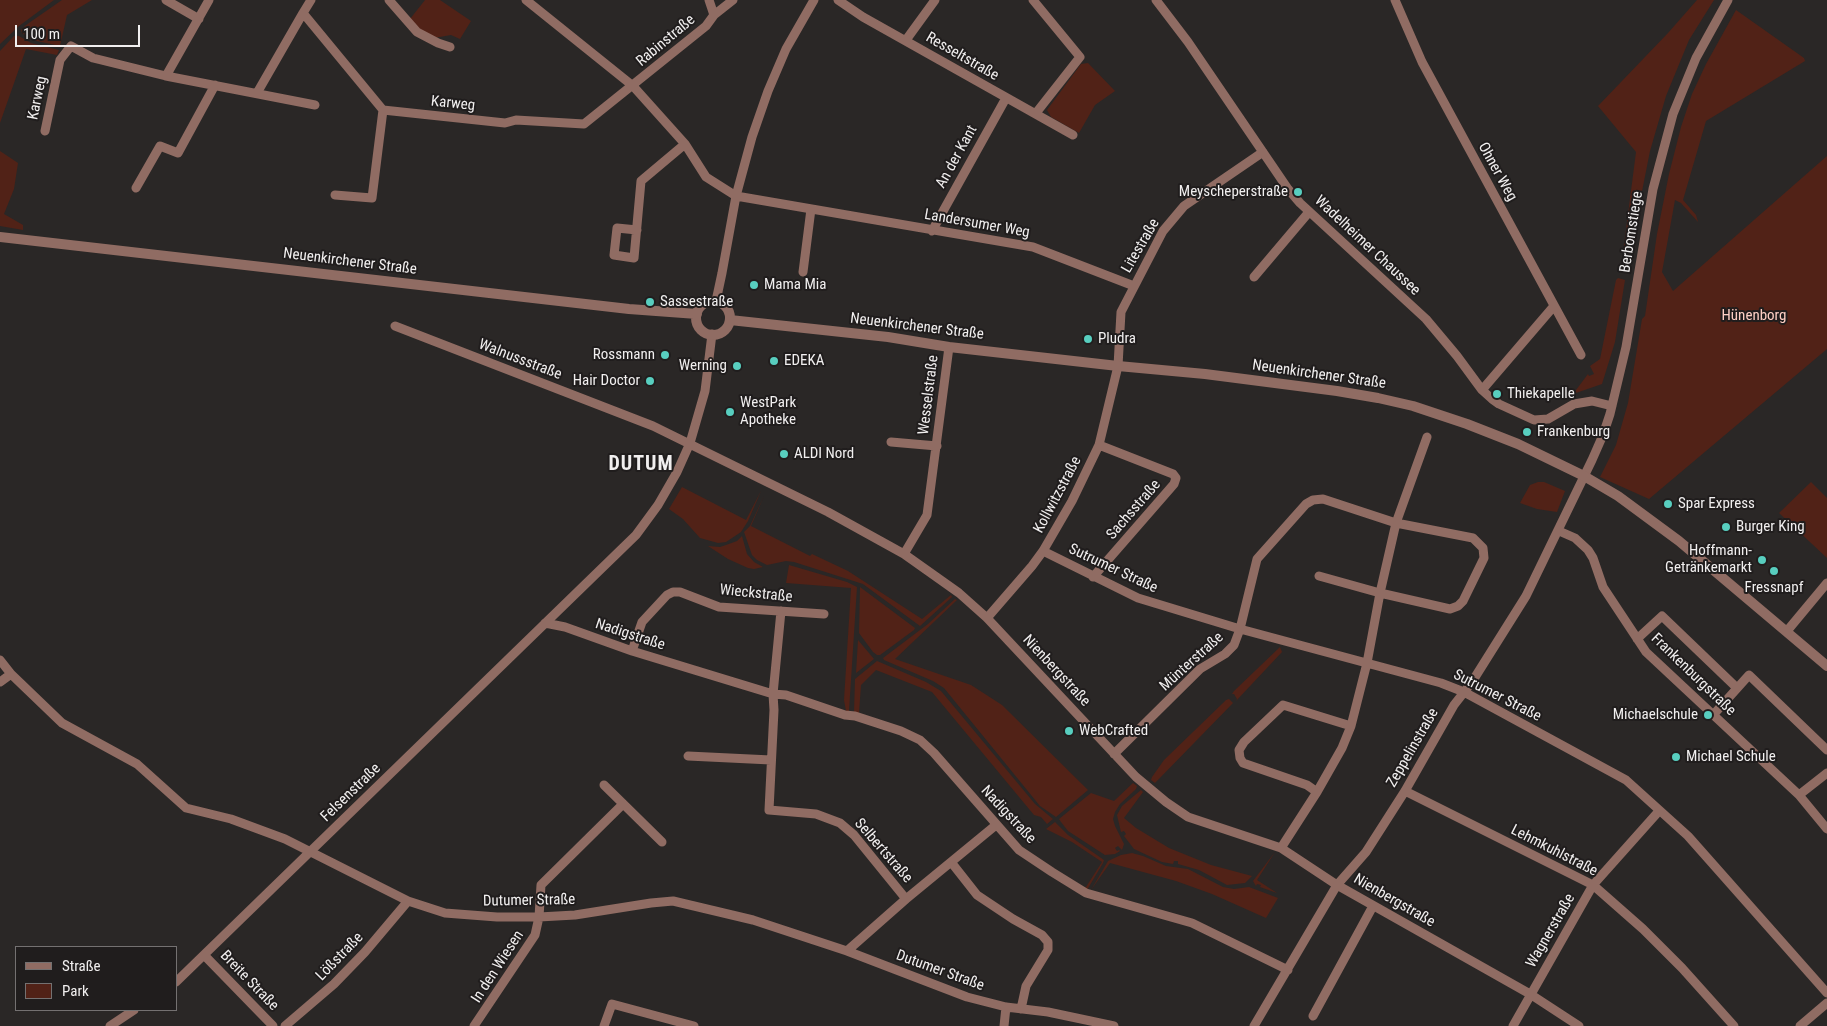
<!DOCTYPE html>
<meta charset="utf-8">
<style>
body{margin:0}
#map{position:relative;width:1827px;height:1026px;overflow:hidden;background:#2a2726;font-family:"Roboto Condensed",sans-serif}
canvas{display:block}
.legend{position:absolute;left:15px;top:946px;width:162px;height:65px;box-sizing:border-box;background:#201d1d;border:1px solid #747171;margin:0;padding:6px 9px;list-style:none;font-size:15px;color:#f1efef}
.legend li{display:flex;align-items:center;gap:10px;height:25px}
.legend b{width:25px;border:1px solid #747171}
.scale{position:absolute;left:15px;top:25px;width:125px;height:22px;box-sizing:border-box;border:2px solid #f1efef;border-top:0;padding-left:6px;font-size:15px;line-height:18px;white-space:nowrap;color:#f1efef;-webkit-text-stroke:4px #201d1d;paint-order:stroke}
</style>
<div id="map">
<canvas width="1827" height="1026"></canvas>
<ul class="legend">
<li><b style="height:6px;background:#906c63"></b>Straße</li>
<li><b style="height:14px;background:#512217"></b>Park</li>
</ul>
<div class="scale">100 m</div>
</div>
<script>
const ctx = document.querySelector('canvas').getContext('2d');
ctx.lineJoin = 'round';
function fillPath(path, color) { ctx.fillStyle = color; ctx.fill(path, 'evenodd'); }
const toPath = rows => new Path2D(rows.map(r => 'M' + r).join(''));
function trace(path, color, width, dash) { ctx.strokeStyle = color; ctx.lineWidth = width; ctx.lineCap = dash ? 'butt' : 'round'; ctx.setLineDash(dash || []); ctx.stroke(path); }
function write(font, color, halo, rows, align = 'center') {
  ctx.font = font + ' "Roboto Condensed",sans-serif'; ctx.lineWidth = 4; ctx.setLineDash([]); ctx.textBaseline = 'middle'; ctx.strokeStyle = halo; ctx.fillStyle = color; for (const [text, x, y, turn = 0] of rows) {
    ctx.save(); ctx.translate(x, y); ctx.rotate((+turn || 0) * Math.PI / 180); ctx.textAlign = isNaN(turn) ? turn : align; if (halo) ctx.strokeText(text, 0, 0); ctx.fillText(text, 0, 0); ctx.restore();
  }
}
fillPath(toPath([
 [0,0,54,0,19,26,0,44],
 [62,0,92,0,67,15,60,46,32,40,22,33,21,30,26,25],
 [425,0,440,0,471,21,460,39,451,35,434,38,418,28,410,19],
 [1697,0,1714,0,1689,40,1666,96,1650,151,1629,257,1623,253,1636,152,1598,106,1668,33],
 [1736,10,1804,58,1805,61,1706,121,1683,200,1696,215,1698,222,1681,203,1675,200,1662,272,1673,291,1827,156,1827,349,1649,499,1600,477,1616,445,1628,403,1642,319,1645,316,1657,234,1669,174,1681,127,1692,94,1706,64],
 [14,36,19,36,31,43,59,50,57,55,26,49,0,123,0,51],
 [1088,63,1115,91,1095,105,1079,133,1051,117,1047,110,1081,64],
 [0,151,18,163,14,189,4,214,23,225,23,230,0,226],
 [1618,278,1625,280,1615,342,1602,384,1573,394,1588,374,1589,376,1594,374,1590,366,1600,359,1616,280],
 [1538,482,1544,482,1565,491,1557,512,1537,509,1520,503,1530,485],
 [1811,482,1827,498,1827,558,1779,513],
 [682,487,746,520,761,491,748,521,741,532,726,542,718,543,700,538,683,519,669,509],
 [764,496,751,526,810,556,812,554,848,571,922,619,951,595,952,597,920,626,863,584,794,562,786,561,767,565,757,560,752,555,744,532,750,526],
 [742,536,747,554,754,562,763,567,754,569,748,568,728,559,708,546,720,547,726,545,737,541],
 [789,565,847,582,857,587,849,711,846,711,844,700,851,588,786,583],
 [860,587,915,628,914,630,880,655,877,655,873,652,859,633],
 [955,599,957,600,895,659,971,685,1002,705,1088,790,1056,817,1040,806,944,688,933,681,884,660,883,658,928,624],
 [858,640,874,659,856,673],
 [1280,647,1282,652,1236,701,1237,699,1234,694,1232,694,1234,691],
 [877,661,926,682,941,691,1035,804,1053,819,1047,824,1041,817,1034,815,932,692,876,670,861,685,859,713,854,713,855,679],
 [1229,699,1233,703,1155,783,1151,780,1152,777,1164,760,1223,703,1226,700],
 [1133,783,1137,786,1136,789,1120,804,1115,812,1113,819,1115,826,1124,844,1122,850,1118,846,1115,848,1117,851,1119,850,1120,851,1115,854,1105,855,1068,831,1061,822,1059,819,1091,793,1114,801],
 [1141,790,1143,792,1124,818,1136,828,1169,848,1211,865,1252,876,1245,883,1227,885,1199,870,1178,864,1178,861,1174,861,1173,864,1162,862,1134,849,1124,836,1126,834,1124,831,1121,832,1117,815,1122,806],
 [1055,822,1068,835,1104,860,1103,863,1087,890,1084,889,1085,887,1086,887,1102,862,1072,842,1046,829],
 [1275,852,1257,880,1277,893,1260,887,1261,885,1257,884,1256,886,1253,881],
 [1132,853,1143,856,1166,866,1188,869,1223,887,1234,889,1249,887,1278,898,1266,918,1212,894,1176,881,1110,863,1091,890,1108,861,1121,855]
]), '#512217');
trace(toPath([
 [166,0,199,19],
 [311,0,303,13,383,110],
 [389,0,417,32,438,43,450,47],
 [526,0,633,86,685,144,706,177,736,196,1033,247,1134,286],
 [838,0,863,17,1073,135],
 [1033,0,1080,57,1036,113],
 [1156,0,1188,42,1288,189,1300,203,1426,319,1457,356,1482,390,1492,399,1499,404,1534,420,1548,419,1574,404,1592,401,1612,406],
 [1395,0,1422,62,1581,355],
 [714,15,733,0],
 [906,40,935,0],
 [166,76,209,0],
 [257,93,303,13],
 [383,110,505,123,516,120,584,124,706,26,714,15,709,0],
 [45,131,60,60,71,46,93,58,166,76,315,105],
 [136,188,160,146,178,153,215,85],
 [335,195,372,198,383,110],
 [637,230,617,228,614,255,634,258,641,181,685,144],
 [932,231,1006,98],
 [803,272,811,209],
 [1254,277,1309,212],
 [716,301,722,273,736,196,752,137,768,91,786,49,814,0],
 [395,326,653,426,828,512,904,554,959,593,987,618,1136,777,1166,802,1188,817,1281,848,1337,885,1530,994,1579,1026],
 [1482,390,1554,306],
 [891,442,937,446],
 [1559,531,1575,538,1588,550,1593,558,1603,587,1646,652,1799,795,1827,829],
 [1043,551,1138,598,1240,629,1441,683,1464,692,1626,780,1688,836,1827,993],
 [904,554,927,515,949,347],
 [1093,577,1174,484,1176,478,1173,474,1099,445],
 [781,611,773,694,774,710,769,810,816,814,840,823,854,835,906,899],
 [987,618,1032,566,1043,551,1072,501,1099,445,1118,366,1121,312,1163,231,1184,206,1263,152],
 [545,623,565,627,632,651,773,694,786,695,845,715,855,716,901,731,920,740,934,753,1019,850,1052,872,1086,893,1192,923,1288,970],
 [1787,631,1827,583],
 [1637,639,1662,616,1737,688],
 [632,651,642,622,667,595,673,592,680,592,719,607,824,614],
 [0,660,11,674,62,723,137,764,186,808,231,819,285,839,408,901,445,913,497,917,539,917,575,915,651,903,673,901,753,920,847,951,967,997,1006,1007,1048,1012,1114,1026],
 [0,682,11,674],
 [1714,714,1749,675,1827,750],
 [1114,754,1200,669,1225,654,1234,645,1240,629,1257,559,1306,504,1313,500,1323,499,1396,523,1473,538,1483,548,1484,558,1463,601,1458,606,1450,609,1380,593,1319,576],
 [688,756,771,760],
 [604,785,662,842],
 [1405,791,1593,885,1643,929,1682,968,1734,1026],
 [1317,792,1307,785,1243,763,1240,758,1239,750,1244,742,1283,705,1351,726],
 [1799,795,1827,773],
 [1281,848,1317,792,1342,748,1351,726,1367,663,1380,593,1396,523,1427,437],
 [951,862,977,895,1013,919,1042,935,1048,942,1048,950,1026,986,1021,1009],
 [847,951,906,899,996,825],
 [205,956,273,1026],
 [176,982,636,535,658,505,677,472,690,443,705,391,712,334],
 [1313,1016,1373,906],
 [110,1026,134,1010],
 [285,1026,334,984,365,952,408,901],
 [474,1026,535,935,539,917,541,885,622,805],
 [604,1026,612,1004,694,1026],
 [1004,1026,1006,1007],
 [1254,1026,1337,885,1366,852,1405,791,1454,705,1472,682,1526,596,1592,460,1603,435,1610,414,1626,347,1653,189,1673,114,1696,58,1728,0],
 [1513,1026,1593,885,1659,811],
 [1800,1026,1827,1003]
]), '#906c63', 9);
trace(toPath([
 [0,237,629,309,697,314],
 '696 318a17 17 0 1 1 34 0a17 17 0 1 1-34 0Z',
 [730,320,888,337,949,347,1118,366,1205,374,1337,391,1378,398,1413,406,1467,424,1518,444,1584,476,1618,496,1679,541,1827,666]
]), '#906c63', 10);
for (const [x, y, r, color] of [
 [1298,192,5,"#58cebf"],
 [754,285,5,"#58cebf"],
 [650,302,5,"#58cebf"],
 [1088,339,5,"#58cebf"],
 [665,355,5,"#58cebf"],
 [774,361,5,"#58cebf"],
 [737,366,5,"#58cebf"],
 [650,381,5,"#58cebf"],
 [1497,394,5,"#58cebf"],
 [730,412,5,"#58cebf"],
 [1527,432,5,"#58cebf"],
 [784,454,5,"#58cebf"],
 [1668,504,5,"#58cebf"],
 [1726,527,5,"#58cebf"],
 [1762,560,5,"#58cebf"],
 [1774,571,5,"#58cebf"],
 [1708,715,5,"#58cebf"],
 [1069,731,5,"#58cebf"],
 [1676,757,5,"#58cebf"]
]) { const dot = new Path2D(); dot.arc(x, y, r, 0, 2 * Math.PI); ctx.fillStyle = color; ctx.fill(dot); trace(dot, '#201d1d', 2); }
write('15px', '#f1efef', '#201d1d', [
 ["Rabinstraße",666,41,-40],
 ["Resseltstraße",962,57,30],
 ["Karweg",38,98,-78],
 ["Karweg",453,104,6],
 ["An der Kant",957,157,-61],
 ["Ohner Weg",1497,172,61],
 ["Landersumer Weg",977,224,10],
 ["Berbomstiege",1632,232,-81],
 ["Litestraße",1141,246,-60],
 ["Wadelheimer Chaussee",1367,246,43],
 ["Neuenkirchener Straße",350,262,7],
 ["Neuenkirchener Straße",917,327,7],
 ["Walnussstraße",520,360,21],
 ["Neuenkirchener Straße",1319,375,8],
 ["Wesselstraße",929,395,-83],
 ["Kollwitzstraße",1058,495,-62],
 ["Sachsstraße",1134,510,-49],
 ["Sutrumer Straße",1113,569,25],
 ["Wieckstraße",756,594,6],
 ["Nadigstraße",630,635,18],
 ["Münterstraße",1192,662,-42],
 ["Nienbergstraße",1056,671,47],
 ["Frankenburgstraße",1693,675,44],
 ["Sutrumer Straße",1497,696,27],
 ["Zeppelinstraße",1413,748,-60],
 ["Felsenstraße",351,793,-44],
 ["Nadigstraße",1008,815,47],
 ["Selbertstraße",883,851,49],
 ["Lehmkuhlstraße",1554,851,27],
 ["Dutumer Straße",529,901,-1],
 ["Nienbergstraße",1394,901,30],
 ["Wagnerstraße",1551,931,-60],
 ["Lößstraße",340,957,-46],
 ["In den Wiesen",498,967,-57],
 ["Dutumer Straße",940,971,20],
 ["Breite Straße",249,981,46]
]);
write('15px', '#f1efef', '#201d1d', [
 ["Meyscheperstraße",1288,192,"right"],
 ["Mama Mia",764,285],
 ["Sassestraße",660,302],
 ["Pludra",1098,339],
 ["Rossmann",655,355,"right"],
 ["EDEKA",784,361],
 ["Werning",727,366,"right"],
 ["Hair Doctor",640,381,"right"],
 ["Thiekapelle",1507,394],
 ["WestPark",740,403],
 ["Apotheke",740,420],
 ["Frankenburg",1537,432],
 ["ALDI Nord",794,454],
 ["Spar Express",1678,504],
 ["Burger King",1736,527],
 ["Hoffmann-",1752,551,"right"],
 ["Getränkemarkt",1752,568,"right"],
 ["Fressnapf",1774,588,"center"],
 ["Michaelschule",1698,715,"right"],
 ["WebCrafted",1079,731],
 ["Michael Schule",1686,757]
], 'left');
write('15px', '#fdcfc4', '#201d1d', [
 ["Hünenborg",1754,316]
]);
ctx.letterSpacing = '1px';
write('bold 20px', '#f1efef', '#201d1d', [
 ["DUTUM",641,465]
]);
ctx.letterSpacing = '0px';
</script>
